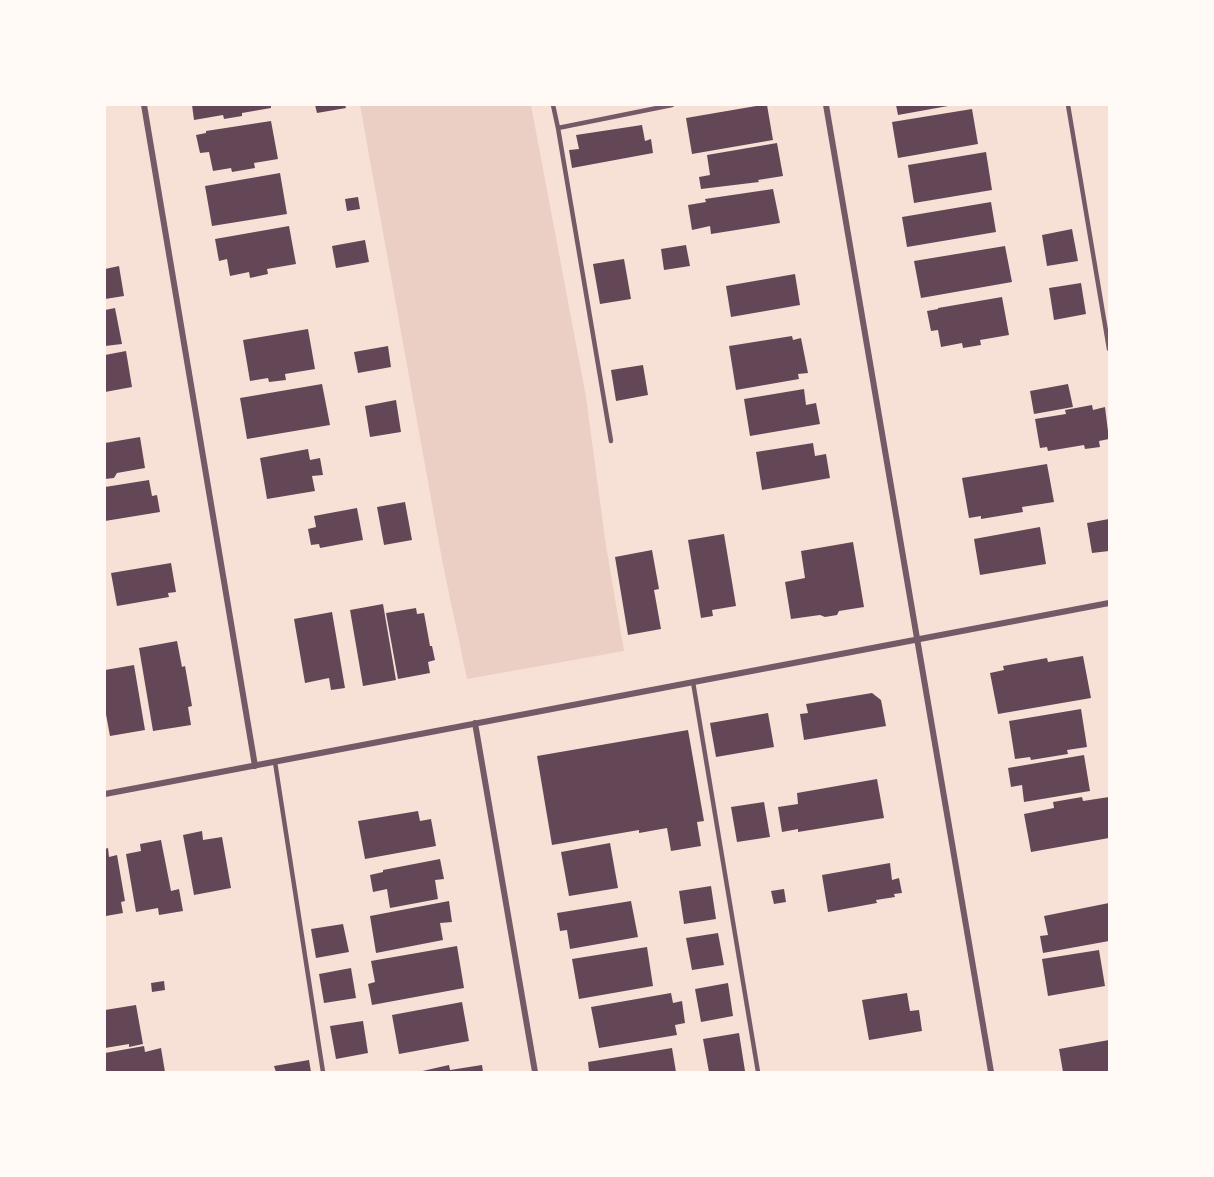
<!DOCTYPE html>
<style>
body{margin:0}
#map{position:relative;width:1214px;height:1177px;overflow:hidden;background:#f7e1d7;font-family:Raleway,sans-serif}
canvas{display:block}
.frame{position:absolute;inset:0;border:106px solid #fffaf5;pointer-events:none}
</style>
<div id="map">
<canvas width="1214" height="1177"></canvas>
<div class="frame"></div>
</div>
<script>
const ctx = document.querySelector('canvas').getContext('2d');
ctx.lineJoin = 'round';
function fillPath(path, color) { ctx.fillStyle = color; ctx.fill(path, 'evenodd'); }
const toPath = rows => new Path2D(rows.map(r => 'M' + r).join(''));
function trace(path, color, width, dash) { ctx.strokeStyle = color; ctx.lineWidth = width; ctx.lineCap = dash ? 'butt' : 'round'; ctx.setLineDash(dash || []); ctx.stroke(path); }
fillPath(toPath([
 [360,105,531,105,586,397,606,546,624,651,467,679,443,565]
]), '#ebcfc5');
fillPath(toPath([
 [192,105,271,105,271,108,242,113,242,116,224,119,223,115,194,120],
 [315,105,345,105,346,108,317,113],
 [762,105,767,105,773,140,692,154,686,118],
 [896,105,948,105,948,106,898,115],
 [972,109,978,144,898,158,892,122],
 [271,121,278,159,254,163,255,168,232,172,231,168,213,171,209,152,200,153,196,135,206,133,206,131],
 [642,125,645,141,651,139,653,153,572,168,569,150,579,149,576,135],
 [777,143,783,176,758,180,759,182,701,189,699,177,710,175,707,155],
 [986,152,992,190,914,203,908,165],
 [280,173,287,214,212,226,205,186],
 [773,189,780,223,711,234,710,226,692,230,688,205,706,202,705,199],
 [358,197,360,209,347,211,345,199],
 [991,202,996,232,907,247,902,217],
 [289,226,296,264,267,269,268,274,250,278,249,272,230,276,227,259,219,261,215,239],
 [1072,229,1078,261,1047,266,1042,235],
 [365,240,369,262,336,268,332,246],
 [686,245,690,266,664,270,661,249],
 [1005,246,1012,282,921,298,914,261],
 [624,259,631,299,600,304,593,264],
 [119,266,124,296,105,299,105,269],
 [795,274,800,305,731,317,726,286],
 [1081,283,1086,314,1054,320,1049,288],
 [1002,297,1009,335,980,340,981,345,963,348,962,343,941,347,938,330,931,331,927,311,938,309,938,308],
 [115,308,122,344,105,346,105,310],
 [308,329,315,369,285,374,286,380,269,382,268,378,250,381,243,340],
 [792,336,793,340,801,338,808,373,798,374,799,379,736,390,729,346],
 [388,346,391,367,358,373,354,352],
 [126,351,132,387,105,392,105,355],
 [643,365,648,395,616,401,611,370],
 [322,384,330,425,247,439,240,398],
 [1068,384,1073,407,1034,414,1030,391],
 [804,389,806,405,816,403,820,424,750,436,744,399],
 [396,400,401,432,370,437,365,406],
 [1092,405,1093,410,1105,407,1109,439,1099,441,1100,447,1085,449,1084,445,1048,451,1047,447,1040,448,1035,419,1066,414,1065,410],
 [140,437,145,468,117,473,114,478,105,479,105,443],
 [813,443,815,456,826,454,830,478,762,490,756,452],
 [308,449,310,460,320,458,323,475,312,476,315,491,267,499,260,458],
 [1047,464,1054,502,1022,507,1023,512,981,519,981,516,969,518,962,478],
 [149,480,152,496,157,495,160,512,105,521,105,487],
 [405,502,412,540,384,545,377,507],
 [357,508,363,540,320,548,319,544,311,545,308,529,316,527,314,516],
 [1109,519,1109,551,1092,553,1087,523],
 [1040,527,1046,564,980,575,974,539],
 [724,534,736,606,712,610,713,616,701,618,688,540],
 [853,542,864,607,839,611,837,615,825,617,820,615,791,619,785,582,805,578,801,551],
 [652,550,659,589,654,590,661,629,628,635,615,557],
 [171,563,176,592,168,593,169,597,117,606,111,573],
 [383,604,396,680,363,686,350,610],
 [416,608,417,614,424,613,430,646,432,646,435,660,428,662,430,673,398,679,386,613],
 [332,612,345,688,331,690,329,678,305,683,294,619],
 [177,641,182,667,185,666,192,706,188,707,191,725,153,731,139,648],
 [1083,656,1091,698,998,714,990,673,1004,670,1003,666,1047,658,1048,662],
 [134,665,145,730,110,736,105,709,105,670],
 [872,693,881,700,886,726,804,740,800,714,808,713,806,704],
 [1081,709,1087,747,1067,750,1068,754,1031,760,1030,757,1015,759,1009,721],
 [768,713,774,747,716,757,710,723],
 [688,730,704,821,697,822,701,846,671,851,667,828,639,833,639,830,552,845,537,756],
 [1084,755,1090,791,1024,802,1022,785,1011,787,1008,768],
 [877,779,884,818,798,832,798,829,782,832,778,807,798,804,797,793],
 [1082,797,1083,801,1109,797,1109,838,1031,852,1024,814,1054,808,1053,802],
 [764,802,770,837,737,842,731,807],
 [418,811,420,821,431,819,436,846,365,859,358,821],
 [202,831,203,840,222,837,231,888,194,895,183,835],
 [161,840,171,891,179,889,183,911,159,915,158,908,136,912,126,854,141,851,140,844],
 [610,843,618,888,569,896,561,852],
 [108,848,109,857,117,855,125,901,121,902,123,913,106,916,105,849],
 [440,859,444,879,435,880,438,899,390,908,387,889,373,892,370,875,383,872,383,870],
 [890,863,892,880,899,878,902,893,894,894,895,897,876,900,877,903,828,912,822,875],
 [711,886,716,919,684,924,679,891],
 [784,889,786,902,774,904,771,891],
 [449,901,452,922,440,923,443,940,376,953,370,916],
 [631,901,638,937,570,949,567,930,560,931,557,913],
 [1109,903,1109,941,1043,953,1040,936,1048,935,1044,916],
 [343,924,349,952,316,958,311,929],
 [718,933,724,965,692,970,686,938],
 [457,946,464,988,372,1005,368,984,375,982,371,961],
 [647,947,653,986,579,999,572,959],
 [1099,950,1105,986,1048,996,1042,959],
 [351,968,356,998,324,1003,319,974],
 [164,981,165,990,152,992,151,983],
 [728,983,733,1016,701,1022,695,989],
 [671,993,673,1003,682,1001,685,1023,675,1025,677,1035,599,1048,591,1007],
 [907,993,910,1011,919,1010,922,1031,869,1040,862,1000],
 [462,1002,469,1041,399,1054,392,1015],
 [136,1005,143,1044,129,1047,129,1044,105,1048,105,1010],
 [363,1021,368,1053,336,1059,330,1026],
 [739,1033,745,1071,709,1072,703,1039],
 [1109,1040,1109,1072,1063,1072,1059,1049],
 [144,1046,145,1052,161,1048,165,1072,105,1072,105,1053],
 [672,1048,676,1072,589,1072,588,1062],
 [309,1060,311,1072,276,1072,274,1066],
 [449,1065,450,1070,482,1065,483,1072,418,1072]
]), '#644757');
trace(toPath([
 [553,105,558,128,672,105],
 [1068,105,1109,349],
 [558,128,611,441],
 [693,682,758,1072],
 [275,762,323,1072]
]), '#755966', 4.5);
trace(toPath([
 [144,105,255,766],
 [826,105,991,1072],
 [475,723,535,1072],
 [105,794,1109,603]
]), '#755966', 6);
</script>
